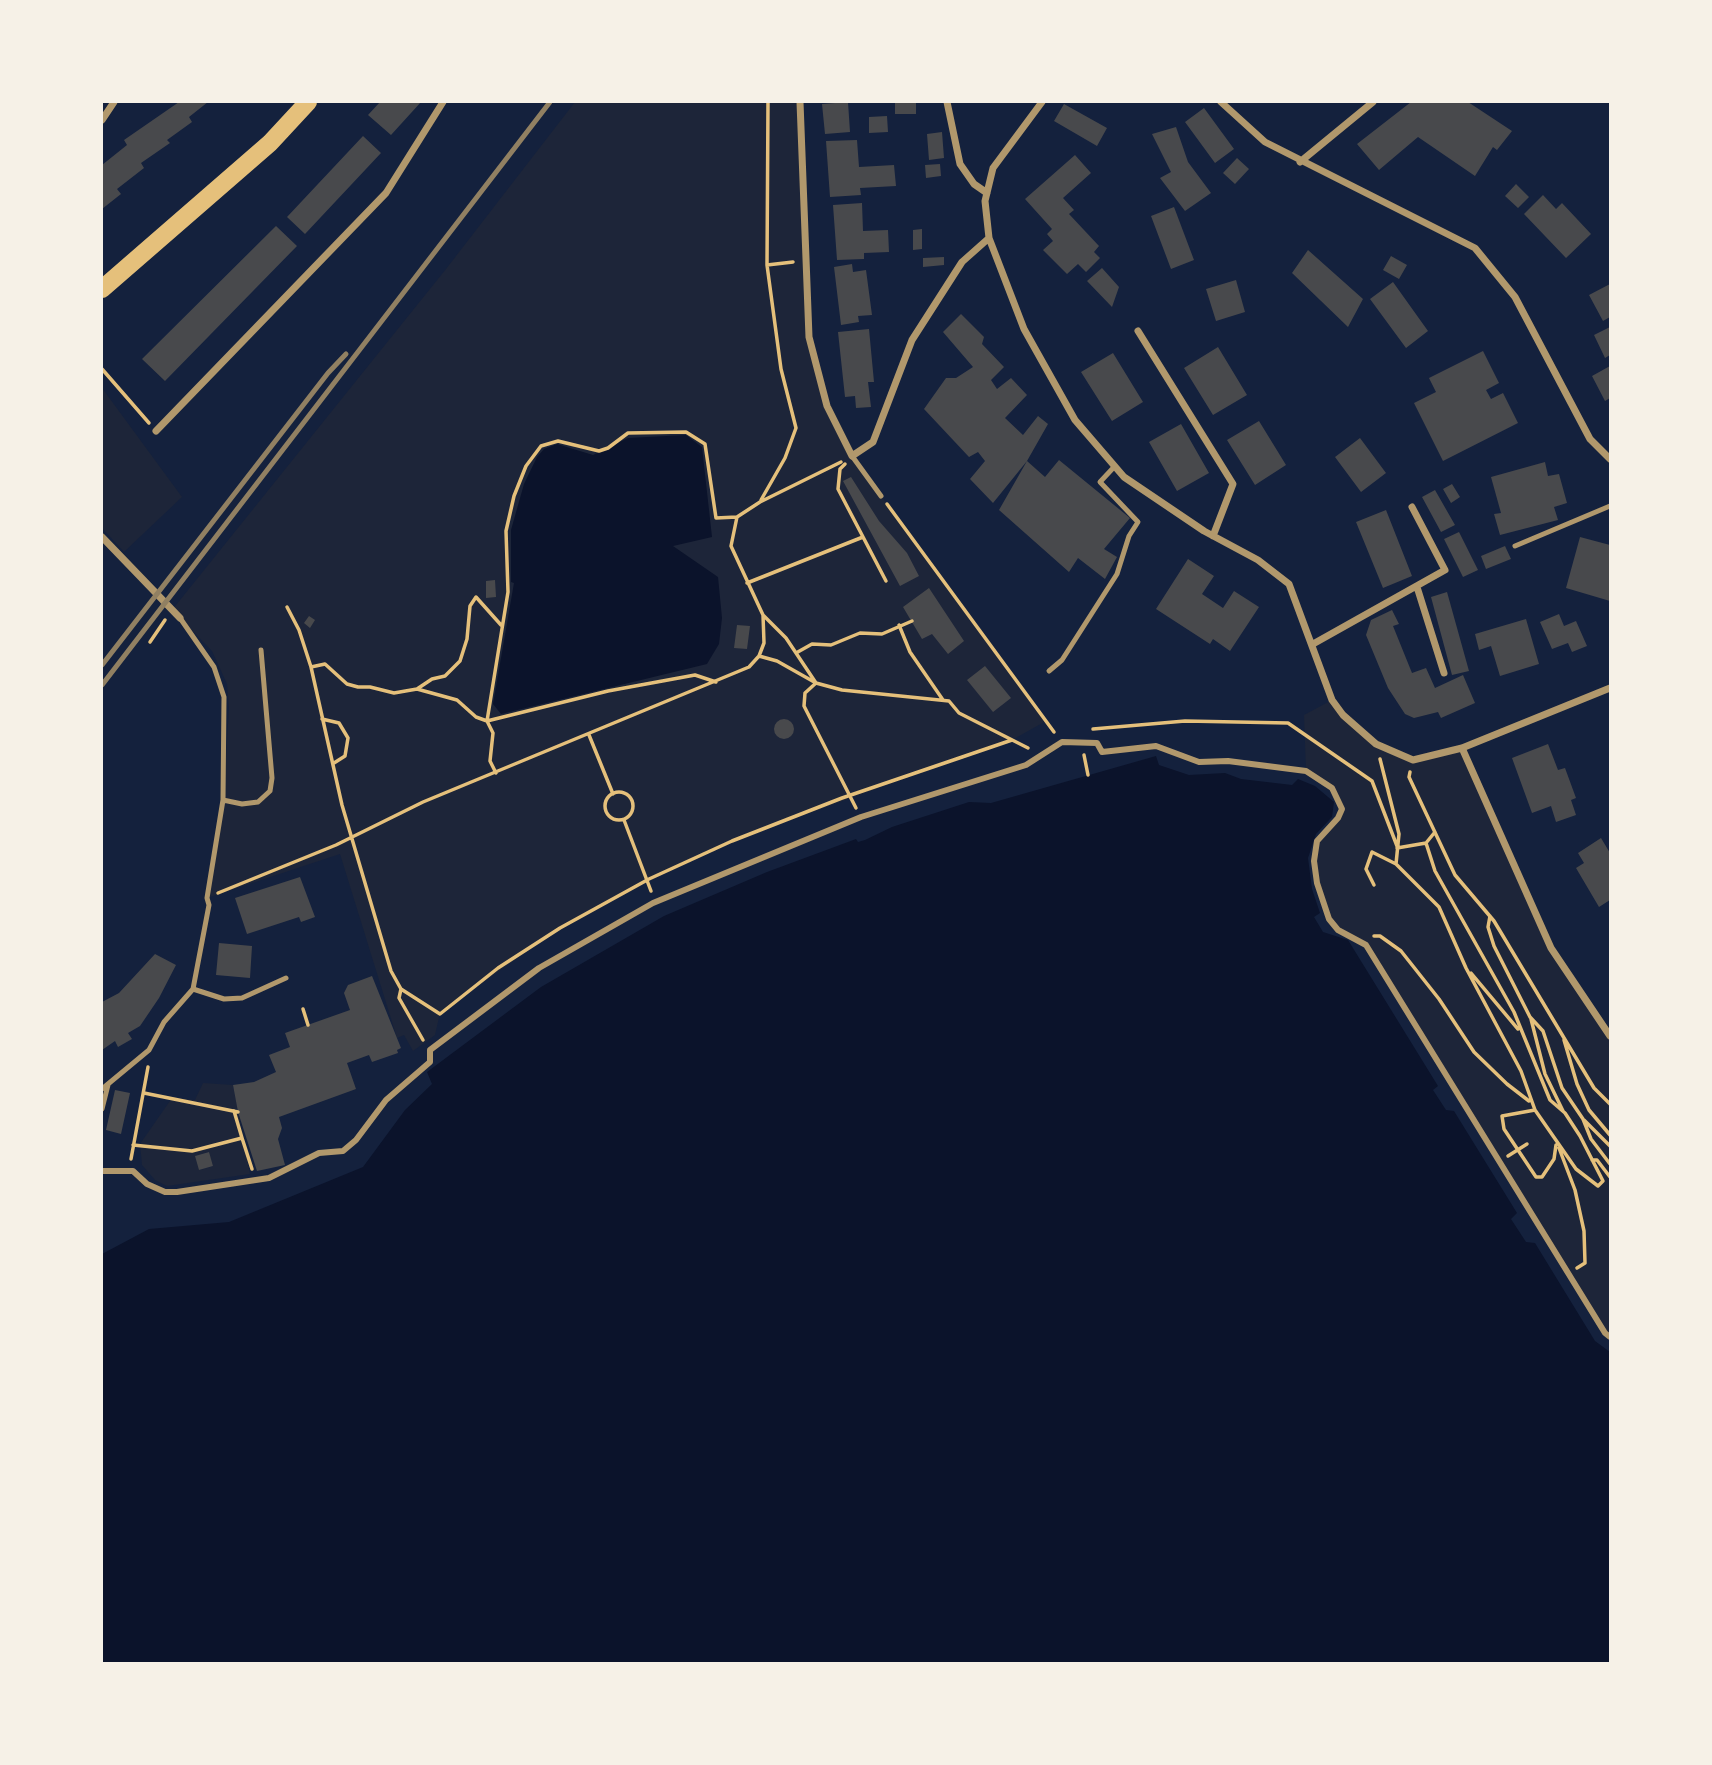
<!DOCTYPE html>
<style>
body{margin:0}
#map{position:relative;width:1712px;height:1765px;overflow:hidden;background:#14213d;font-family:Inter,sans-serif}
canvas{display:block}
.frame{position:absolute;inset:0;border:103px solid #f6f1e7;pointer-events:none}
</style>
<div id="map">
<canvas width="1712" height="1765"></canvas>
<div class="frame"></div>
</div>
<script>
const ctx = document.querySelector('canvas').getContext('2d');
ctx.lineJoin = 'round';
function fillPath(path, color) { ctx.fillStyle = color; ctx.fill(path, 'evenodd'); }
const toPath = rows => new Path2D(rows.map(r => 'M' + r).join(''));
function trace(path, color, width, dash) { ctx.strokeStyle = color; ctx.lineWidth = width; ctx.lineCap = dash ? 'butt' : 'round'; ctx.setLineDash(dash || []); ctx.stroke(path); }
fillPath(toPath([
 [575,102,800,102,809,337,827,406,852,456,1046,721,1012,740,732,841,649,879,560,928,440,1013,435,1035,413,1051,404,1035,397,1038,340,854,207,898,224,790,229,708,227,684,212,651,172,610,446,269],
 [102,388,182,497,124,552,102,528],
 [1332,700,1376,744,1413,760,1462,748,1551,948,1610,1036,1610,1337,1366,945,1338,930,1329,919,1317,883,1317,841,1338,818,1342,808,1332,788,1306,771,1304,715],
 [203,1083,233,1085,250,1174,167,1186,155,1180,142,1165,140,1144,172,1098,195,1100],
 [208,1152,213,1166,200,1170,196,1156]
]), '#1d2539');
fillPath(toPath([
 [686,435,702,447,712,537,673,546,718,577,722,618,719,644,707,664,501,714,493,704,514,583,511,582,511,530,524,484,537,457,544,449,557,444,593,455,628,438],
 [1156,756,1159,765,1189,775,1225,773,1241,779,1292,785,1298,779,1315,786,1334,802,1332,817,1316,834,1308,858,1312,889,1320,913,1314,917,1323,932,1348,940,1438,1086,1433,1090,1446,1110,1454,1111,1517,1213,1511,1219,1526,1242,1535,1243,1595,1341,1610,1352,1610,1663,102,1664,102,1254,149,1229,229,1222,363,1167,405,1110,432,1084,427,1072,541,987,664,916,767,872,856,839,858,842,865,840,892,827,969,802,991,803]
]), '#0b132b');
fillPath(toPath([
 [179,102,208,102,189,117,192,122,167,140,170,143,141,163,144,168,117,189,121,194,102,209,102,165,127,145,124,140],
 [380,102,421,102,391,135,368,115],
 [848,102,850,132,825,134,822,104],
 [895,102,916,102,916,114,895,114],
 [1411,102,1468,102,1512,131,1497,150,1493,147,1475,176,1418,137,1379,170,1357,144],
 [1064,104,1107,128,1097,146,1054,121],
 [1204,108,1234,149,1215,163,1185,122],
 [887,116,888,132,869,133,869,117],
 [1176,127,1188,162,1211,193,1185,211,1160,178,1171,172,1152,134],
 [942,132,944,158,929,160,927,134],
 [363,136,381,153,305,234,287,217],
 [857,140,859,167,894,165,896,186,860,188,861,195,830,197,826,141],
 [1075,155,1091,173,1063,198,1074,210,1069,214,1099,246,1094,252,1100,258,1086,272,1078,264,1067,274,1043,250,1053,241,1047,234,1052,229,1025,199],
 [1237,158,1249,169,1235,184,1223,173],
 [940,164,941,176,926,178,925,165],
 [1516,184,1529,197,1518,208,1505,196],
 [1543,195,1556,209,1562,203,1591,234,1566,258,1524,214],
 [862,203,863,231,888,230,889,252,864,253,864,259,837,260,833,205],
 [1174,207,1194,260,1171,269,1151,216],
 [276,226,297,246,165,381,142,359],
 [922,229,922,249,913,250,913,230],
 [1308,250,1363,299,1348,327,1292,273],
 [1391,256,1407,265,1399,279,1383,270],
 [944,257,944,265,923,267,923,258],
 [852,264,853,272,866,270,872,315,858,316,859,322,841,325,834,267],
 [1102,268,1119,287,1112,307,1087,281],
 [1236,280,1245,312,1216,321,1206,289],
 [1393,282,1428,331,1406,348,1370,299],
 [1610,284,1610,317,1603,321,1589,295],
 [961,314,984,337,982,344,1004,367,991,380,997,389,1011,378,1027,395,1005,418,1023,435,1038,416,1048,424,1027,461,1045,477,1059,460,1130,518,1104,549,1117,557,1105,579,1078,558,1069,572,999,510,1027,461,993,503,970,479,985,461,978,452,969,457,924,409,946,378,956,378,973,367,943,332],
 [1610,327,1610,355,1605,358,1594,335],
 [869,329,874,382,868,382,871,407,856,408,855,396,845,397,838,332],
 [1218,347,1247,395,1213,415,1184,368],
 [1483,351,1499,383,1486,390,1491,399,1503,393,1518,423,1443,461,1414,403,1436,392,1429,378],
 [1113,353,1143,402,1112,421,1081,372],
 [1610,366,1610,398,1605,401,1592,376],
 [1259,421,1286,465,1255,485,1227,440],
 [1181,424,1209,473,1177,491,1149,442],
 [1360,438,1386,473,1361,492,1335,457],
 [1545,462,1548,476,1559,474,1567,503,1554,507,1558,520,1500,535,1494,514,1501,513,1491,477],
 [851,477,879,521,907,553,919,576,900,586,843,481],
 [1452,484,1460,497,1451,503,1443,489],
 [1435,490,1455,525,1441,532,1422,497],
 [1386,510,1412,576,1383,588,1356,522],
 [1459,532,1478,570,1463,577,1444,539],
 [1580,537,1610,545,1610,601,1566,588],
 [1505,546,1511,559,1486,569,1481,556],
 [1188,559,1214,576,1202,594,1223,608,1234,591,1259,607,1230,651,1213,639,1210,644,1156,609],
 [495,580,496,597,486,598,486,581],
 [929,588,964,641,948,654,932,634,922,639,903,607],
 [1447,592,1469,671,1452,675,1431,597],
 [1392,610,1399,624,1393,626,1412,673,1426,668,1435,688,1463,675,1475,703,1441,718,1438,712,1414,718,1405,714,1388,688,1366,635,1371,620],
 [1559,614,1564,626,1576,621,1587,646,1572,652,1568,643,1552,649,1540,622],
 [309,616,315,620,310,628,304,623],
 [1526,619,1539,664,1500,676,1491,646,1479,650,1475,634],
 [737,625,750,626,747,649,734,648],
 [985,666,1011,698,993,712,967,680],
 '774 729a10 10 0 1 1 20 0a10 10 0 1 1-20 0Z',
 [1548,744,1558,770,1565,768,1576,798,1571,800,1576,815,1556,822,1551,806,1532,813,1512,758],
 [1601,838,1610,853,1610,900,1599,907,1576,868,1584,863,1578,853],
 [300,877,315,917,301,922,299,917,247,934,235,898],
 [219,943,252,946,250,978,216,975],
 [155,954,176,965,159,998,140,1026,128,1033,132,1039,118,1047,115,1041,102,1050,102,1002,119,993],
 [372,976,401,1048,397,1050,398,1053,372,1062,369,1055,347,1063,356,1089,279,1117,282,1128,278,1139,285,1165,257,1171,238,1112,233,1085,254,1082,276,1072,269,1055,290,1047,285,1033,350,1010,344,993,348,985],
 [115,1090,130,1093,121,1134,106,1130],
 [209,1152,213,1166,199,1170,195,1156]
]), '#48494c');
trace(toPath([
 [767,265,793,262],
 [102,369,149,423],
 [841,462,760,502,737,517,731,546,763,615,786,638,816,683,805,693,804,706,856,808],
 [845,464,840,469,838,489,886,581],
 [761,500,785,458,796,428,781,369,767,265,768,102],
 [887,504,1054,732],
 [747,583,863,537],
 [287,607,299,630,311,667,342,805,391,971,401,989,399,998,423,1040],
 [899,625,910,652,943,700],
 [150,642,165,620],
 [796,653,812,644,831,645,860,633,882,634,912,621],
 [759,656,777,661,816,683,842,690,949,701,959,713,1028,748],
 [311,667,325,664,347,684,358,687,370,687,394,693,417,689,457,700,476,717,487,721,493,733,490,761,496,773],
 [716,682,695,675,608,691,487,721,508,592,506,531,514,496,526,466,541,446,558,441,599,451,608,448,628,433,686,432,705,444,716,518,737,517],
 [417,689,432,679,445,676,460,661,467,639,470,606,476,597,501,625],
 [322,719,339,723,348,738,345,756,334,763],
 [1093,729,1185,721,1288,723,1372,781,1397,846],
 [589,735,613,794],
 [1084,755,1088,775],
 [1380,759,1399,834,1396,864,1439,907,1466,968,1521,1071,1535,1110,1576,1169,1598,1186,1603,1181,1580,1136,1565,1113,1550,1100,1514,1012,1435,871,1426,843,1435,832],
 [1410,772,1409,777,1455,875,1494,921,1594,1088,1610,1104],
 '605 806a14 14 0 1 1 28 0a14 14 0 1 1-28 0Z',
 [624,820,651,891],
 [1397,848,1426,843],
 [1374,885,1366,869,1372,852,1396,864],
 [218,893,336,845,423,802,749,667,759,656,764,643,763,615],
 [1490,916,1488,927,1494,946,1530,1017,1543,1031,1562,1088,1583,1119,1591,1139,1610,1164],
 [1374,936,1380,936,1401,951,1439,999,1474,1052,1507,1084,1529,1101],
 [1471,973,1518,1029],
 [401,989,440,1014,498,968,560,928,649,879,732,841,842,798,1012,740],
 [303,1009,308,1025],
 [1531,1019,1545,1074,1563,1111],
 [1564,1040,1577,1084,1589,1110,1610,1135],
 [144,1093,238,1112],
 [1535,1110,1502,1116,1504,1129,1536,1177,1542,1177,1554,1159,1556,1145],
 [1584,1120,1610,1146],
 [242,1138,252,1169],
 [133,1145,192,1151,242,1138,234,1111],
 [1559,1148,1575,1190,1584,1231,1585,1263,1577,1268],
 [1508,1156,1527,1144],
 [131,1159,148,1067],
 [1592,1160,1597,1160,1610,1177]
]), '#e5c07b', 3.5);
trace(toPath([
 [852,456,881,496],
 [1515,546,1610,506],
 [1049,671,1062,660,1117,574,1129,536,1138,522,1100,482,1115,466],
 [223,800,242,804,258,802,270,791,272,778,261,650],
 [193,989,224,999,242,998,286,978],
 [102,1089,149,1050,164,1022,193,989,209,905,207,898,223,800,224,697,214,667,180,618],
 [102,1109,108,1085]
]), '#b1986c', 5);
trace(toPath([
 [102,1171,133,1171,147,1184,165,1192,177,1192,269,1178,319,1153,343,1151,356,1140,386,1100,430,1062,430,1050,539,968,653,903,861,817,1026,765,1062,742,1097,743,1102,752,1156,746,1199,762,1228,761,1306,771,1332,788,1342,809,1338,818,1317,841,1314,861,1317,883,1329,919,1338,930,1366,945,1605,1333,1610,1337]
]), '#b1986c', 6);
trace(toPath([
 [800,102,809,337,827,406,852,456,873,442,912,340,962,262,989,238,985,201,993,168,1042,102],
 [947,102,960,164,974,184,987,193],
 [1221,102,1265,142,1475,248,1515,297,1590,439,1610,459],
 [102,120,114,102],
 [1300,162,1373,102],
 [989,238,1024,329,1075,420,1124,477,1204,531,1258,560,1289,584,1332,700,1343,715,1376,744,1413,760,1462,748,1610,688],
 [1138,331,1233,484,1213,536],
 [156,431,386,193,443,102],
 [102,537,180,618],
 [1417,587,1444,673],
 [1313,644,1445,570,1412,507],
 [1462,748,1551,948,1610,1036]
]), '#b1986c', 7);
trace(toPath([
 [102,289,270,143,308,102]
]), '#e5c07b', 18);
trace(toPath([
 [102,665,328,373,346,354],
 [102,685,550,102]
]), '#918062', 5);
</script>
